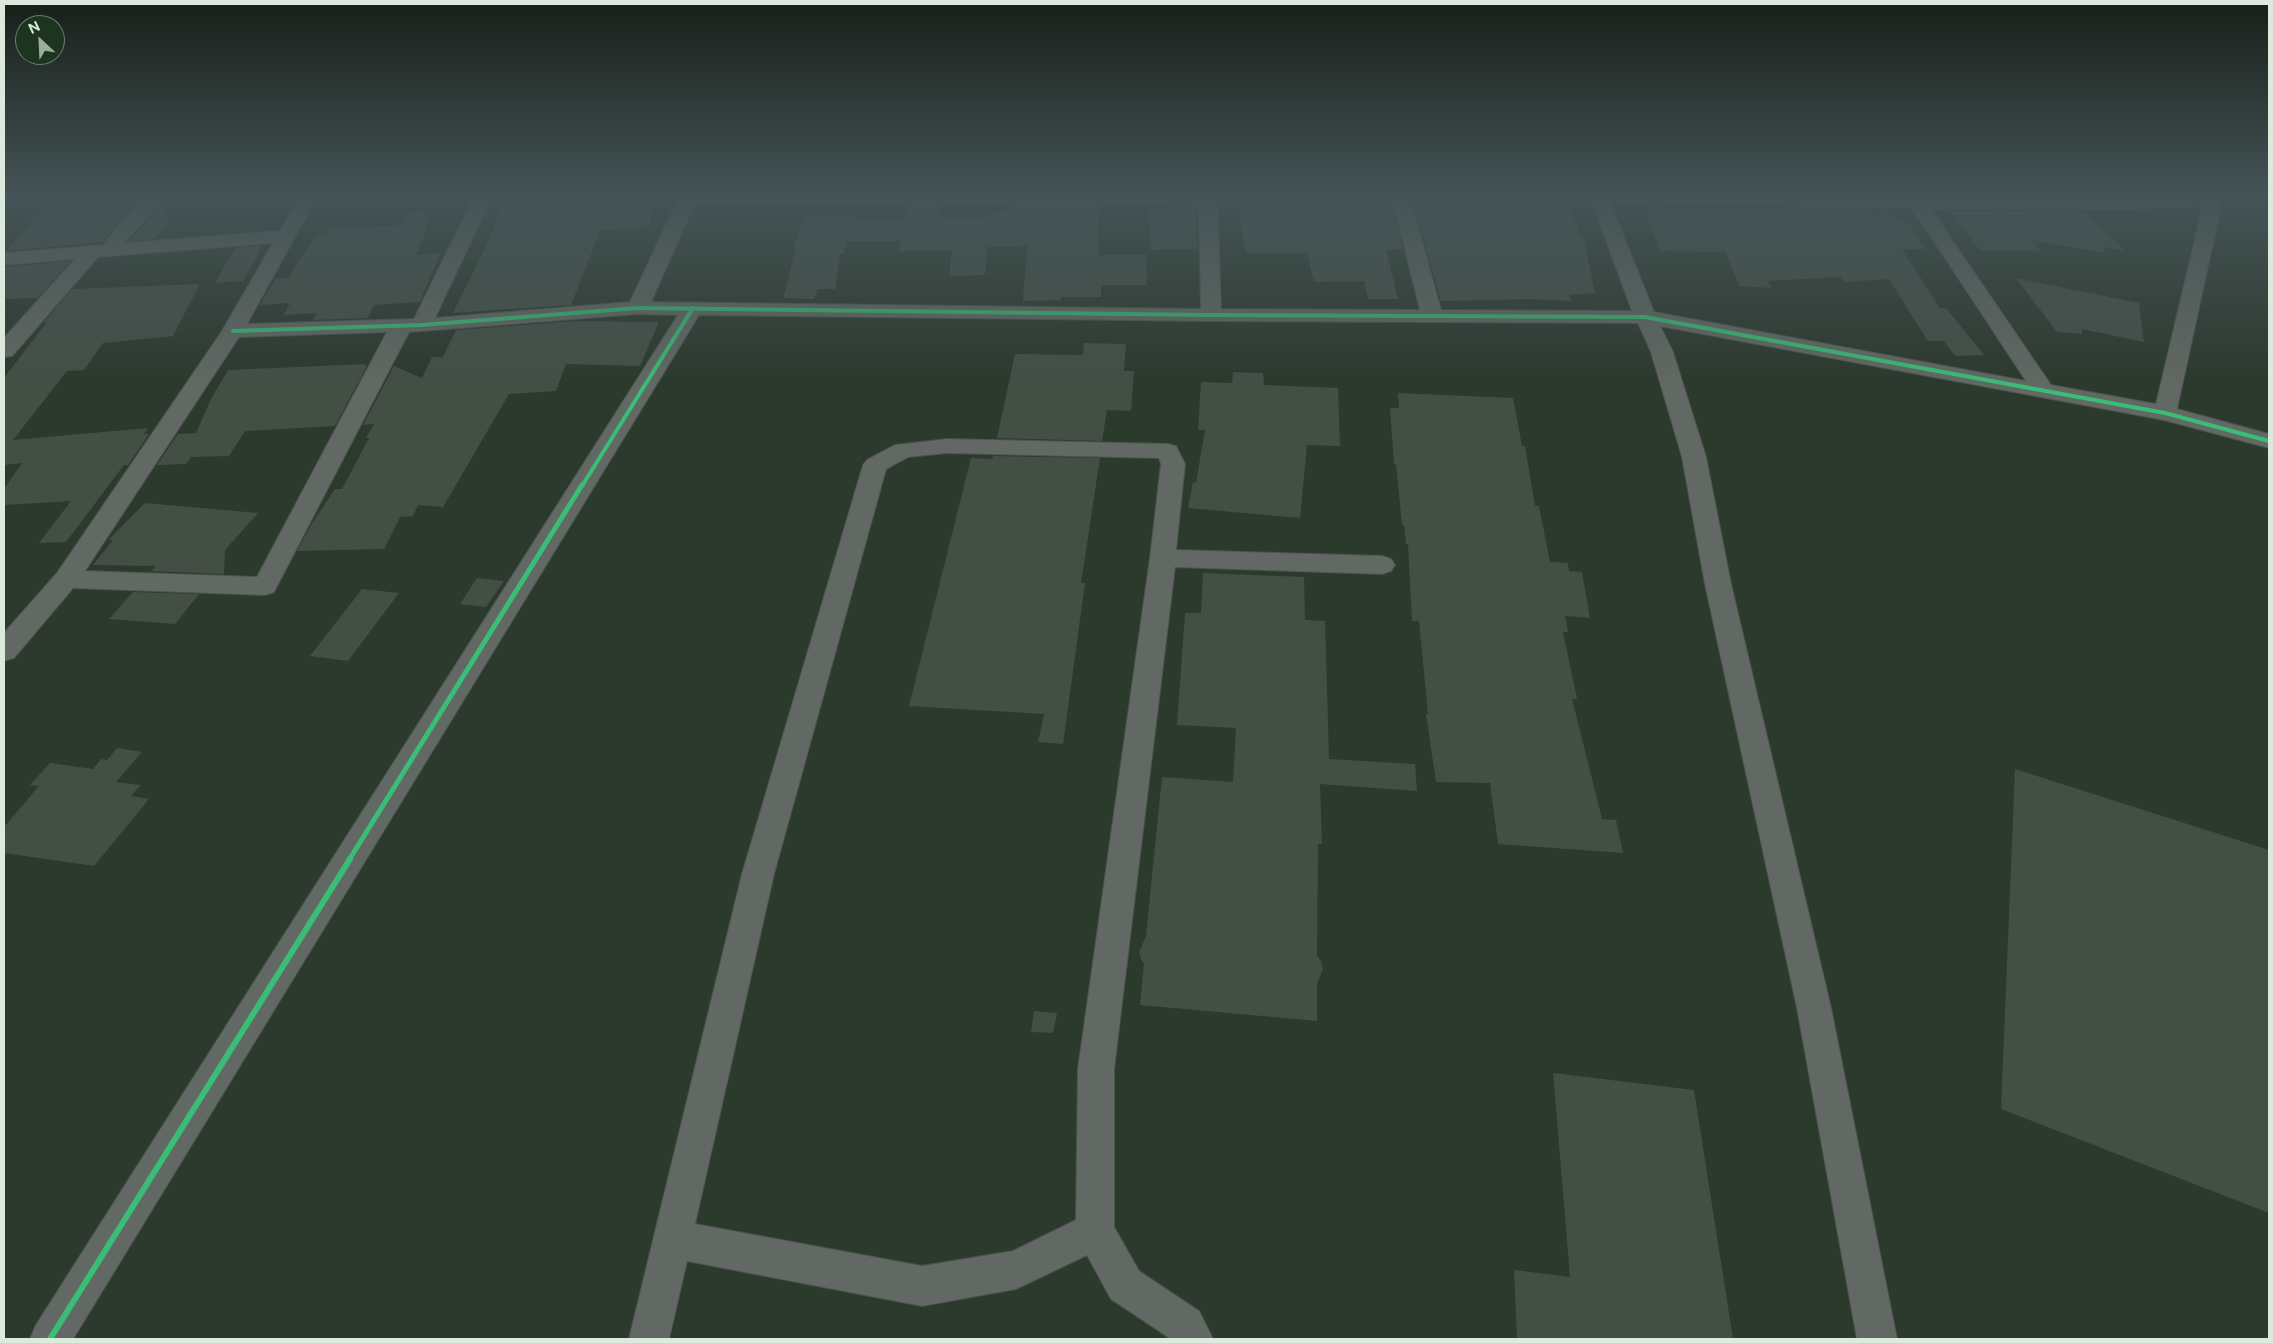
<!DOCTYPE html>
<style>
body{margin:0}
#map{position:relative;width:2273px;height:1343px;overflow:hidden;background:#2c392d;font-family:"Public Sans",sans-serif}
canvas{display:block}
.frame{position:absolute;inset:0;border:5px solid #dbeadc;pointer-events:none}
.north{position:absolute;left:15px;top:15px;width:50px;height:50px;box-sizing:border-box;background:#1c3420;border:1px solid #687d6b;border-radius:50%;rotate:335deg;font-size:14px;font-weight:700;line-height:20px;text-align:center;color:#dbeadc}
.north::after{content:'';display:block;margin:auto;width:18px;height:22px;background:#9eac9f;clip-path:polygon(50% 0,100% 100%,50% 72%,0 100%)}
</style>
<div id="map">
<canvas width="2273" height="1343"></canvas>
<div class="frame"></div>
<div class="north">N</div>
</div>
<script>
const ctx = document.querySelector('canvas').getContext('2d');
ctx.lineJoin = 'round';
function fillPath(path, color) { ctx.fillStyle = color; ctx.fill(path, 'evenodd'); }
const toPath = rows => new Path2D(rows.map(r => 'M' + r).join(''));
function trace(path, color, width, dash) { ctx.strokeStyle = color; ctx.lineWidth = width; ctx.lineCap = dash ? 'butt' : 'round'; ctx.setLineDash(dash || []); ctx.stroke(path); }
fillPath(toPath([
 [53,197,144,197,121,220,103,242,6,251],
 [505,197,652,197,650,226,600,231,571,305,453,313,488,242],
 [1236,197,1328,197,1330,202,1391,203,1403,249,1386,250,1398,299,1368,299,1364,281,1314,282,1307,253,1246,253],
 [1419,197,1552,197,1555,205,1568,205,1580,235,1583,235,1595,293,1569,295,1571,301,1532,299,1441,301,1413,202,1420,202],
 [165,202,167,224,154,239,129,241],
 [1644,206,1742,210,1865,209,1877,214,1884,211,1910,226,1926,249,1902,249,1940,308,1946,308,1984,355,1955,356,1944,341,1928,341,1889,279,1845,282,1840,277,1768,281,1771,288,1739,286,1726,252,1660,251],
 [907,207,940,207,938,218,990,218,990,213,1011,212,1012,207,1098,207,1099,255,1146,255,1147,285,1101,285,1101,297,1061,297,1061,300,1023,301,1027,246,987,247,985,275,949,276,952,250,898,251,900,241,847,241,844,254,840,254,835,289,818,289,814,299,783,298,796,249,793,249,805,214,857,214,855,219,905,219],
 [1195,207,1198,249,1151,250,1148,208],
 [2082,211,2126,251,2103,247,2105,253,2031,240,2040,251,1980,250,1950,212],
 [432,212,417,255,440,253,420,302,374,305,368,318,313,320,317,313,284,315,290,303,260,305,275,279,288,278,315,236,326,235,330,229,402,225,409,213],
 [262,246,243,281,215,283,235,248],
 [70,261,38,298,4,299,4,267],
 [2016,278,2139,303,2144,342,2082,329,2082,334,2057,332],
 [200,284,173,336,103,343,84,370,67,371,13,440,148,428,144,434,149,434,128,465,124,465,66,542,39,543,71,501,4,505,4,489,22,463,4,465,4,378,47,322,44,322,72,289],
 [576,321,659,322,640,366,566,364,556,391,509,394,443,507,418,505,413,516,400,517,384,549,297,551,311,525,335,489,342,489,369,438,366,438,374,424,363,425,394,366,422,378,432,357,443,357,456,330],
 [1084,343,1126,344,1124,371,1134,371,1131,411,1107,410,1102,441,997,438,1015,354,1083,355],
 [366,364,366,368,335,426,245,431,229,456,191,457,186,464,157,465,178,434,196,433,211,399,228,370],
 [1233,372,1263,373,1264,385,1338,388,1340,446,1307,445,1300,518,1188,508,1193,482,1196,483,1205,430,1198,430,1201,382,1232,383],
 [1398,393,1513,398,1522,446,1525,446,1535,506,1539,506,1550,562,1568,563,1569,571,1582,572,1590,618,1565,616,1568,632,1563,632,1577,699,1572,699,1602,819,1616,820,1623,853,1498,844,1490,783,1436,782,1426,714,1428,714,1419,621,1412,621,1408,544,1406,544,1404,525,1402,525,1396,464,1394,464,1390,408,1399,408],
 [993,456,1100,458,1081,583,1085,583,1063,744,1038,742,1044,714,909,706,971,458,992,459],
 [145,503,258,513,225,550,224,574,151,571,156,566,93,565,113,540,108,540],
 [1203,573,1304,577,1305,620,1325,621,1329,759,1415,764,1417,791,1320,784,1322,844,1318,844,1317,956,1321,961,1323,969,1317,984,1317,1021,1140,1005,1144,964,1141,959,1139,952,1146,936,1162,777,1233,782,1236,728,1177,725,1185,613,1201,613],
 [477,578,504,581,486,607,460,604],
 [362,589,399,593,348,661,310,656],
 [133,592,199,594,175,624,109,619],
 [117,748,142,752,116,782,141,785,131,796,149,799,94,866,4,853,4,827,39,786,30,785,50,763,93,769,101,759,107,760],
 [2015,769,2269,850,2269,1213,2001,1109],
 [1034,1011,1057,1013,1053,1033,1031,1032],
 [1553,1073,1694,1090,1733,1339,1517,1339,1514,1270,1570,1277]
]), '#434f45');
const minor = toPath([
 [147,197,167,197,124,243,280,231,299,197,317,197,247,324,414,319,474,197,492,197,435,318,630,302,679,197,1217,197,1221,309,1420,310,1392,197,1410,197,1441,310,1632,311,1590,197,2223,197,2177,409,2269,434,2269,448,2164,420,1660,326,1673,352,1706,457,1731,584,1831,1008,1897,1339,1857,1339,1797,1008,1705,584,1682,457,1651,352,1638,323,1211,321,699,315,73,1339,30,1339,36,1325,678,315,638,314,409,332,274,592,265,595,73,588,14,658,4,661,4,633,57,573,222,331,273,243,98,257,12,356,4,357,4,338,75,259,4,265,4,253,103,245,122,221,147,197],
 [1610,202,1912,208,2026,381,1654,312,1610,202],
 [694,205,1199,205,1201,309,651,302,694,205],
 [2203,205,2156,404,2051,385,1931,209,2139,209,2203,205],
 [387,332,257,577,85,571,239,337,387,332],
 [947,439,1168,444,1176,446,1185,464,1176,550,1382,556,1391,559,1395,565,1391,571,1382,574,1175,567,1114,1069,1114,1227,1139,1271,1199,1311,1213,1339,1171,1339,1111,1299,1087,1255,1016,1289,922,1306,687,1261,669,1339,629,1339,742,874,863,465,867,460,895,445,947,439],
 [947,453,1159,458,1161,464,1150,558,1078,1069,1076,1220,1013,1251,922,1266,695,1224,774,874,886,469,908,457,947,453]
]);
trace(minor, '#49544a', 2);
fillPath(minor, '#626863');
trace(toPath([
 [233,331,421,325,638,308,1211,315,1645,317,2165,413,2269,441],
 [582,486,693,308]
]), '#3abd76', 4);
trace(toPath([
 [349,860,582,485]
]), '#3abd76', 5);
trace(toPath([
 [50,1339,350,859]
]), '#3abd76', 6);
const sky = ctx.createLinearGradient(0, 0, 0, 385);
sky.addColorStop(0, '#181f19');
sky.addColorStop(0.51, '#455457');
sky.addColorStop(1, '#45545700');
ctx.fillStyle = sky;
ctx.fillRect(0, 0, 2273, 385);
</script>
